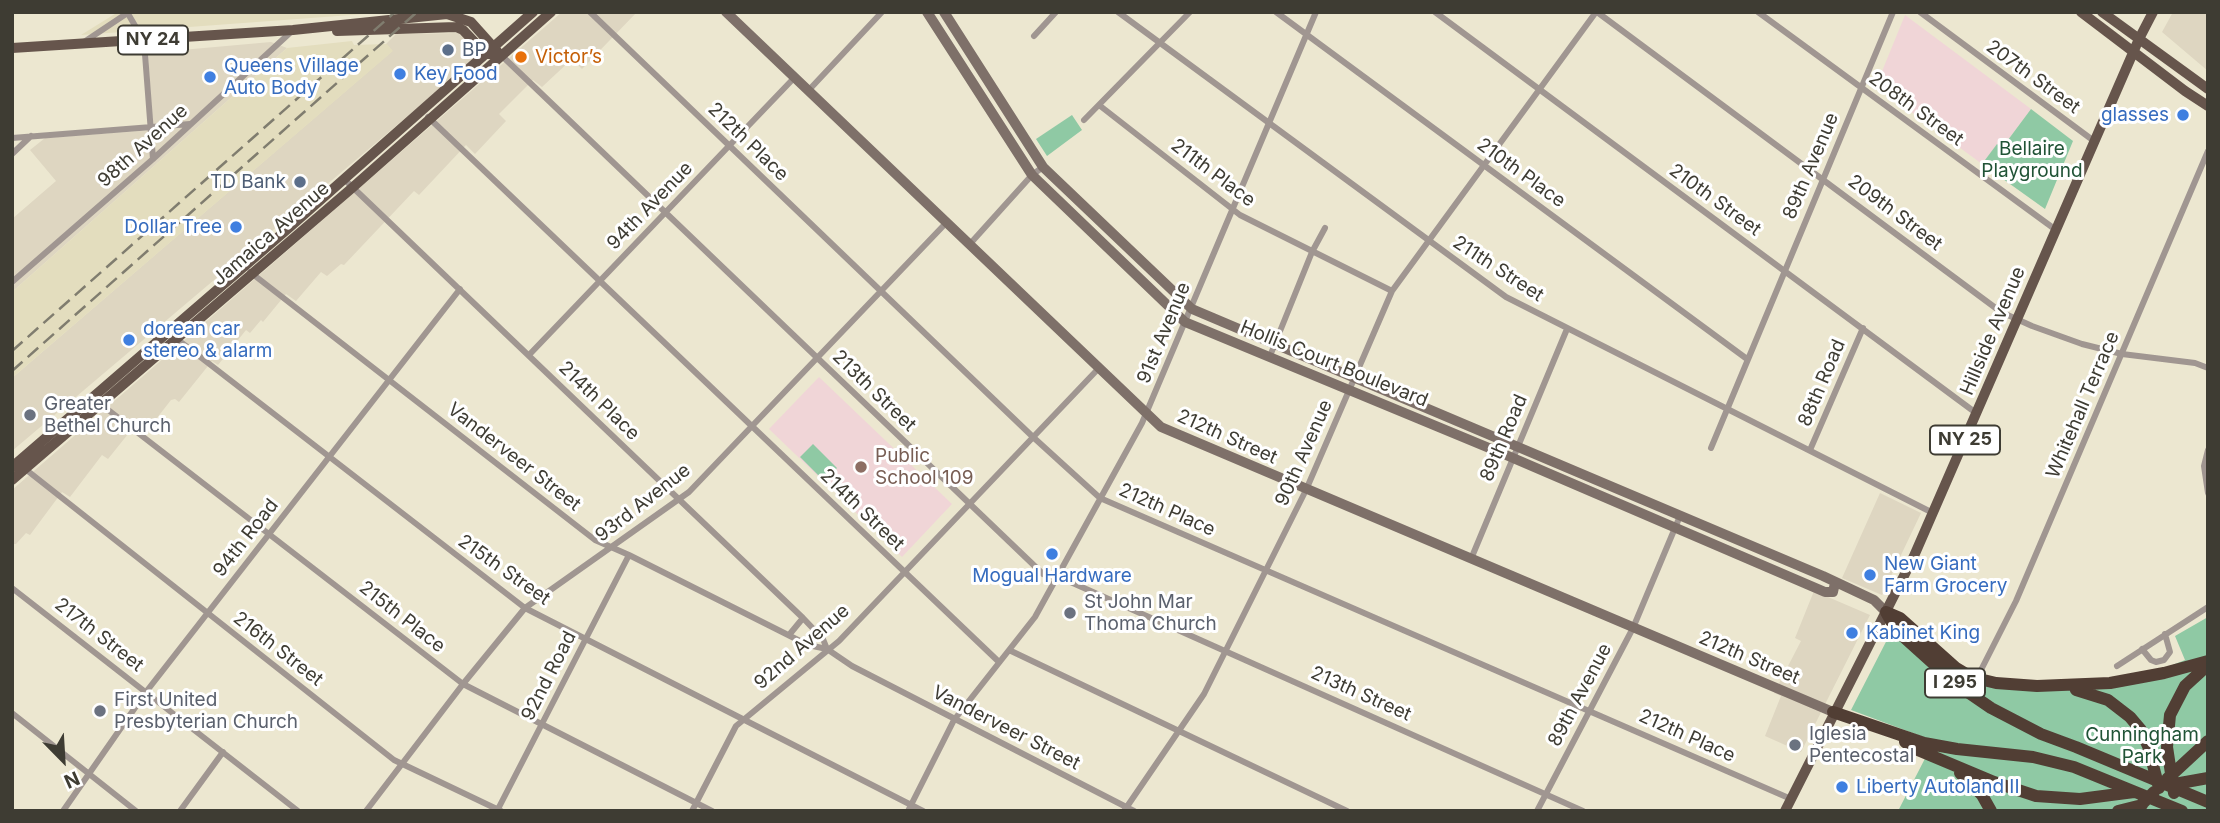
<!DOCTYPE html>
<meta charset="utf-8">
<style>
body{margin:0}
#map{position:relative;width:2220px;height:823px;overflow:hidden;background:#ece7d0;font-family:Inter,sans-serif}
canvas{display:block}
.frame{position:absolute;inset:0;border:14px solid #3e3c33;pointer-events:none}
.north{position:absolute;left:28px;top:725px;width:70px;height:70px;-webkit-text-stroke:5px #fff;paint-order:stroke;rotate:156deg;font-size:19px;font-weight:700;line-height:28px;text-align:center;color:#3e3c33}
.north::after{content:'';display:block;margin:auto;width:24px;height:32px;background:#3e3c33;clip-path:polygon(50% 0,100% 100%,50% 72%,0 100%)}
</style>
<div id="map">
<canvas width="2220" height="823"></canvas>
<div class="frame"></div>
<div class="north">N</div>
</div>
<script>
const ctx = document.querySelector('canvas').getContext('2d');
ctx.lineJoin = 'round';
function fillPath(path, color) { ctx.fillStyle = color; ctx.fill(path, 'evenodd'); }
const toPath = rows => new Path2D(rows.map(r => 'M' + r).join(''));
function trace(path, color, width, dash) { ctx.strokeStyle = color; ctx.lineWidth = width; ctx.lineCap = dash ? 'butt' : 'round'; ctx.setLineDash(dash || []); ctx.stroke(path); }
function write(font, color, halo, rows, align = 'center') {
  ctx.font = font + ' Inter,sans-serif'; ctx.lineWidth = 6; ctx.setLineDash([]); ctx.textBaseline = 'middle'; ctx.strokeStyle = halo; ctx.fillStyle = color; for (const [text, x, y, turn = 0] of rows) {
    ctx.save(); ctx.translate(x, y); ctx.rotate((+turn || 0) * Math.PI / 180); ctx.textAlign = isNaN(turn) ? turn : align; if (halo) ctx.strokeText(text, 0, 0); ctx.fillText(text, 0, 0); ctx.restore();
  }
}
fillPath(toPath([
 [562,12,637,12,582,69,572,59,542,87,533,80,499,114,506,121,475,154,466,145,419,195,414,191,344,265,341,264,327,276,321,272,296,301,286,294,263,322,261,320,250,333,246,330,218,365,212,361,179,402,175,399,171,400,146,432,136,424,108,459,102,455,70,497,62,492,30,535,26,533,16,544,12,544,12,490],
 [2173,12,2208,12,2208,71,2162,32],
 [460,33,481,54,12,451,12,378,392,51,386,44,396,34],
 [271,42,287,48,12,292,12,219,56,181,30,150,45,138,153,130,148,53],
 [1880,493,1921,513,1882,595,1842,578],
 [1814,591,1870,615,1801,752,1765,736,1781,696,1774,693,1801,641,1795,638]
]), '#ded6c1');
fillPath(toPath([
 [118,12,392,12,81,35],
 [352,41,354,45,387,44,393,51,12,378,12,292,287,48]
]), '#e3ddbe');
fillPath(toPath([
 [1905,15,2031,109,2002,148,1997,145,1982,164,1876,86],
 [819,377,952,504,902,557,769,429]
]), '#f0d5d7');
fillPath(toPath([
 [2031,109,2073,141,2045,209,1982,164,1997,144,2002,148],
 [1072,115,1082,130,1047,156,1036,139],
 [813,444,837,468,824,481,800,457],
 [2208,617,2208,811,1898,811,1934,741,1851,710,1890,634,1970,680,2122,685,2185,660,2175,636]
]), '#8fc9a4');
trace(toPath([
 [127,12,144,41,153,159],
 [590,12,1033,437,1100,498,1791,799],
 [1118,12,1506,297,1933,513],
 [1276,12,1747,359],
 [1435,12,1976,413],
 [1597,12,2001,312,2032,326,2082,344,2122,354,2195,363,2208,368],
 [1758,12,2056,230],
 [1920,12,2094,141],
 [1034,36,1056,12],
 [84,42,129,12],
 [501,55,1043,574,1066,580,1583,811],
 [808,91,882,12],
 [1099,105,1240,215,1392,291],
 [428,117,999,662],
 [1084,120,1190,12],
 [12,138,190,124],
 [12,154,31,136],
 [344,179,803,618,823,639,827,649],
 [969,245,1032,175,1043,167],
 [250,272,595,540,629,555,808,645,827,649,852,666,1134,811],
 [12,282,153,159,292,31],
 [177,339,525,608,923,811],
 [529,355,794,78],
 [1270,356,1312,252,1325,228],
 [98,402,463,684,712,811],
 [1711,448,1893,12],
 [1810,450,1863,328],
 [2208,450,2204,466,2208,493],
 [24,468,394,760,501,811],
 [1471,559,1567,329],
 [12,588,298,811],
 [789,635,803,618],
 [2142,649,2151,660,2156,662,2164,660,2170,652,2165,634],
 [1009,650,1347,811],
 [2117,666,2208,607],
 [1981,670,2016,601,2208,151],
 [12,713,136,811],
 [63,811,146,692,460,289],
 [180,811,223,752],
 [366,811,463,684,525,608,689,492,946,223],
 [497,811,629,555],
 [692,811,736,726,839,641,1098,369],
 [908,811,954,720,1035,617,1142,423,1316,12],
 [1124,811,1204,694,1306,490,1392,291,1596,12],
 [1537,811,1633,628,1680,516]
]), '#a09691', 6);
trace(toPath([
 [726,12,1161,427,1833,712],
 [927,12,1032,175,1185,322,1506,455,1825,592,1833,592,1835,583],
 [944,12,1043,167,1192,309,1823,576,1874,600,1886,612]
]), '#7e7069', 10);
trace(toPath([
 [2081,12,2185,91,2208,106],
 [2102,12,2208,89],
 [337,31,456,27,463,30,486,54,492,54],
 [12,48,293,30,447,14,471,22,497,51],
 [12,467,291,226,533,12],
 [12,480,352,188,551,12],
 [1785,811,1914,556,2139,39,2153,12]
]), '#66554c', 10);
trace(toPath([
 [1886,612,1896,630,1956,684,1991,708,2041,734,2076,747,2208,802],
 [1886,612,1900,618,1956,668,1971,677,1996,683,2037,686,2110,683,2164,673,2208,661],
 [2076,690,2108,700,2130,717,2141,730,2148,746,2159,788],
 [1833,712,1924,743,1957,749,2033,757,2074,767,2182,811],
 [1905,742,1913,748,1994,782,2036,796,2080,799,2134,792],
 [1960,773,1982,795,1991,811],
 [2167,779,2208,741],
 [2169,785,2208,778],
 [2174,793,2167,747,2170,715,2185,686,2208,665],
 [2118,811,2142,805],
 [2135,811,2154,792]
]), '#513e34', 12);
trace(toPath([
 [12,351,395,12],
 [12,371,417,12]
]), '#807d6f', 2.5, [14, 7]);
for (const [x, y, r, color] of [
 [448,50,7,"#5c6f8a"],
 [521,57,7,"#e8710a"],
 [400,74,7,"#3f7fe0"],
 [210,77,7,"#3f7fe0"],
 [2183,115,7,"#3f7fe0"],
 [300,182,7,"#5c6f8a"],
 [236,227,7,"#3f7fe0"],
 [129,340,7,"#3f7fe0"],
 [30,415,7,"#6b7280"],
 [861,467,7,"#8d6e63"],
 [1052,554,7,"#3f7fe0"],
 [1870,575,7,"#3f7fe0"],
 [1070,613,7,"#6b7280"],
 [1852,633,7,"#3f7fe0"],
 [100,711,7,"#6b7280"],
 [1795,745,7,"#6b7280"],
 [1842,787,7,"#3f7fe0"]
]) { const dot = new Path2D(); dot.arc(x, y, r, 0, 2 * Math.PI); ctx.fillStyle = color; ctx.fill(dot); trace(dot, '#fff', 2.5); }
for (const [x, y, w] of [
 [153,40,70],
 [1965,440,70],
 [1955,683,60]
]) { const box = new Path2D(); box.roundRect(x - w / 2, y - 14.5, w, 29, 5); ctx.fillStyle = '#fff'; ctx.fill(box); trace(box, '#3e3c33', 2); }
write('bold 18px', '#3e3c33', null, [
 ["NY 24",153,40],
 ["NY 25",1965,440],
 ["I 295",1955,683]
]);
write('19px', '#4e5e75', '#fff', [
 ["BP",462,50],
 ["TD Bank",286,182,"right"]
], 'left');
write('19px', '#c56008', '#fff', [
 ["Victor’s",535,57]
], 'left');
write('19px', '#366cbe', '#fff', [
 ["Queens Village",224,66],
 ["Auto Body",224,88],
 ["Key Food",414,74],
 ["glasses",2169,115,"right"],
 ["Dollar Tree",222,227,"right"],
 ["dorean car",143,329],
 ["stereo & alarm",143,351],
 ["New Giant",1884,564],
 ["Farm Grocery",1884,586],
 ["Mogual Hardware",1052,576,"center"],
 ["Kabinet King",1866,633],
 ["Liberty Autoland II",1856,787]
], 'left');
write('19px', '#3e3c33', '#fff', [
 ["207th Street",2033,77,36],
 ["208th Street",1916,109,36],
 ["212th Place",748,142,44],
 ["98th Avenue",143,146,-42],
 ["89th Avenue",1811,166,-67],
 ["211th Place",1213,173,37],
 ["210th Place",1521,173,36],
 ["210th Street",1715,200,36],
 ["94th Avenue",650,206,-46],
 ["209th Street",1895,213,37],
 ["Jamaica Avenue",271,234,-41],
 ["211th Street",1498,269,33],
 ["Hillside Avenue",1993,331,-67],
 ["91st Avenue",1164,333,-67],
 ["Hollis Court Boulevard",1334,364,22],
 ["88th Road",1822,383,-67],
 ["213th Street",874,391,44],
 ["214th Place",599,401,44],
 ["Whitehall Terrace",2083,405,-67],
 ["212th Street",1227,437,24],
 ["89th Road",1504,438,-67],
 ["90th Avenue",1304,453,-66],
 ["Vanderveer Street",514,457,38],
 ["93rd Avenue",643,503,-38],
 ["214th Street",862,510,44],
 ["212th Place",1167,510,24],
 ["94th Road",246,538,-52],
 ["215th Street",504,570,35],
 ["215th Place",402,617,38],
 ["217th Street",99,635,38],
 ["92nd Avenue",802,647,-41],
 ["216th Street",278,649,38],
 ["212th Street",1749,658,23],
 ["92nd Road",549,676,-63],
 ["213th Street",1361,694,24],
 ["89th Avenue",1580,695,-62],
 ["Vanderveer Street",1006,728,27],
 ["212th Place",1687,736,24]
]);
write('19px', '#205336', '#fff', [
 ["Bellaire",2032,149],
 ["Playground",2032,171],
 ["Cunningham",2142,735],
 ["Park",2142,757]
]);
write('19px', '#5b616d', '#fff', [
 ["Greater",44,404],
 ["Bethel Church",44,426],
 ["St John Mar",1084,602],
 ["Thoma Church",1084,624],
 ["First United",114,700],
 ["Presbyterian Church",114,722],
 ["Iglesia",1809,734],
 ["Pentecostal",1809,756]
], 'left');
write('19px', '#785e54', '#fff', [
 ["Public",875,456],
 ["School 109",875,478]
], 'left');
</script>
